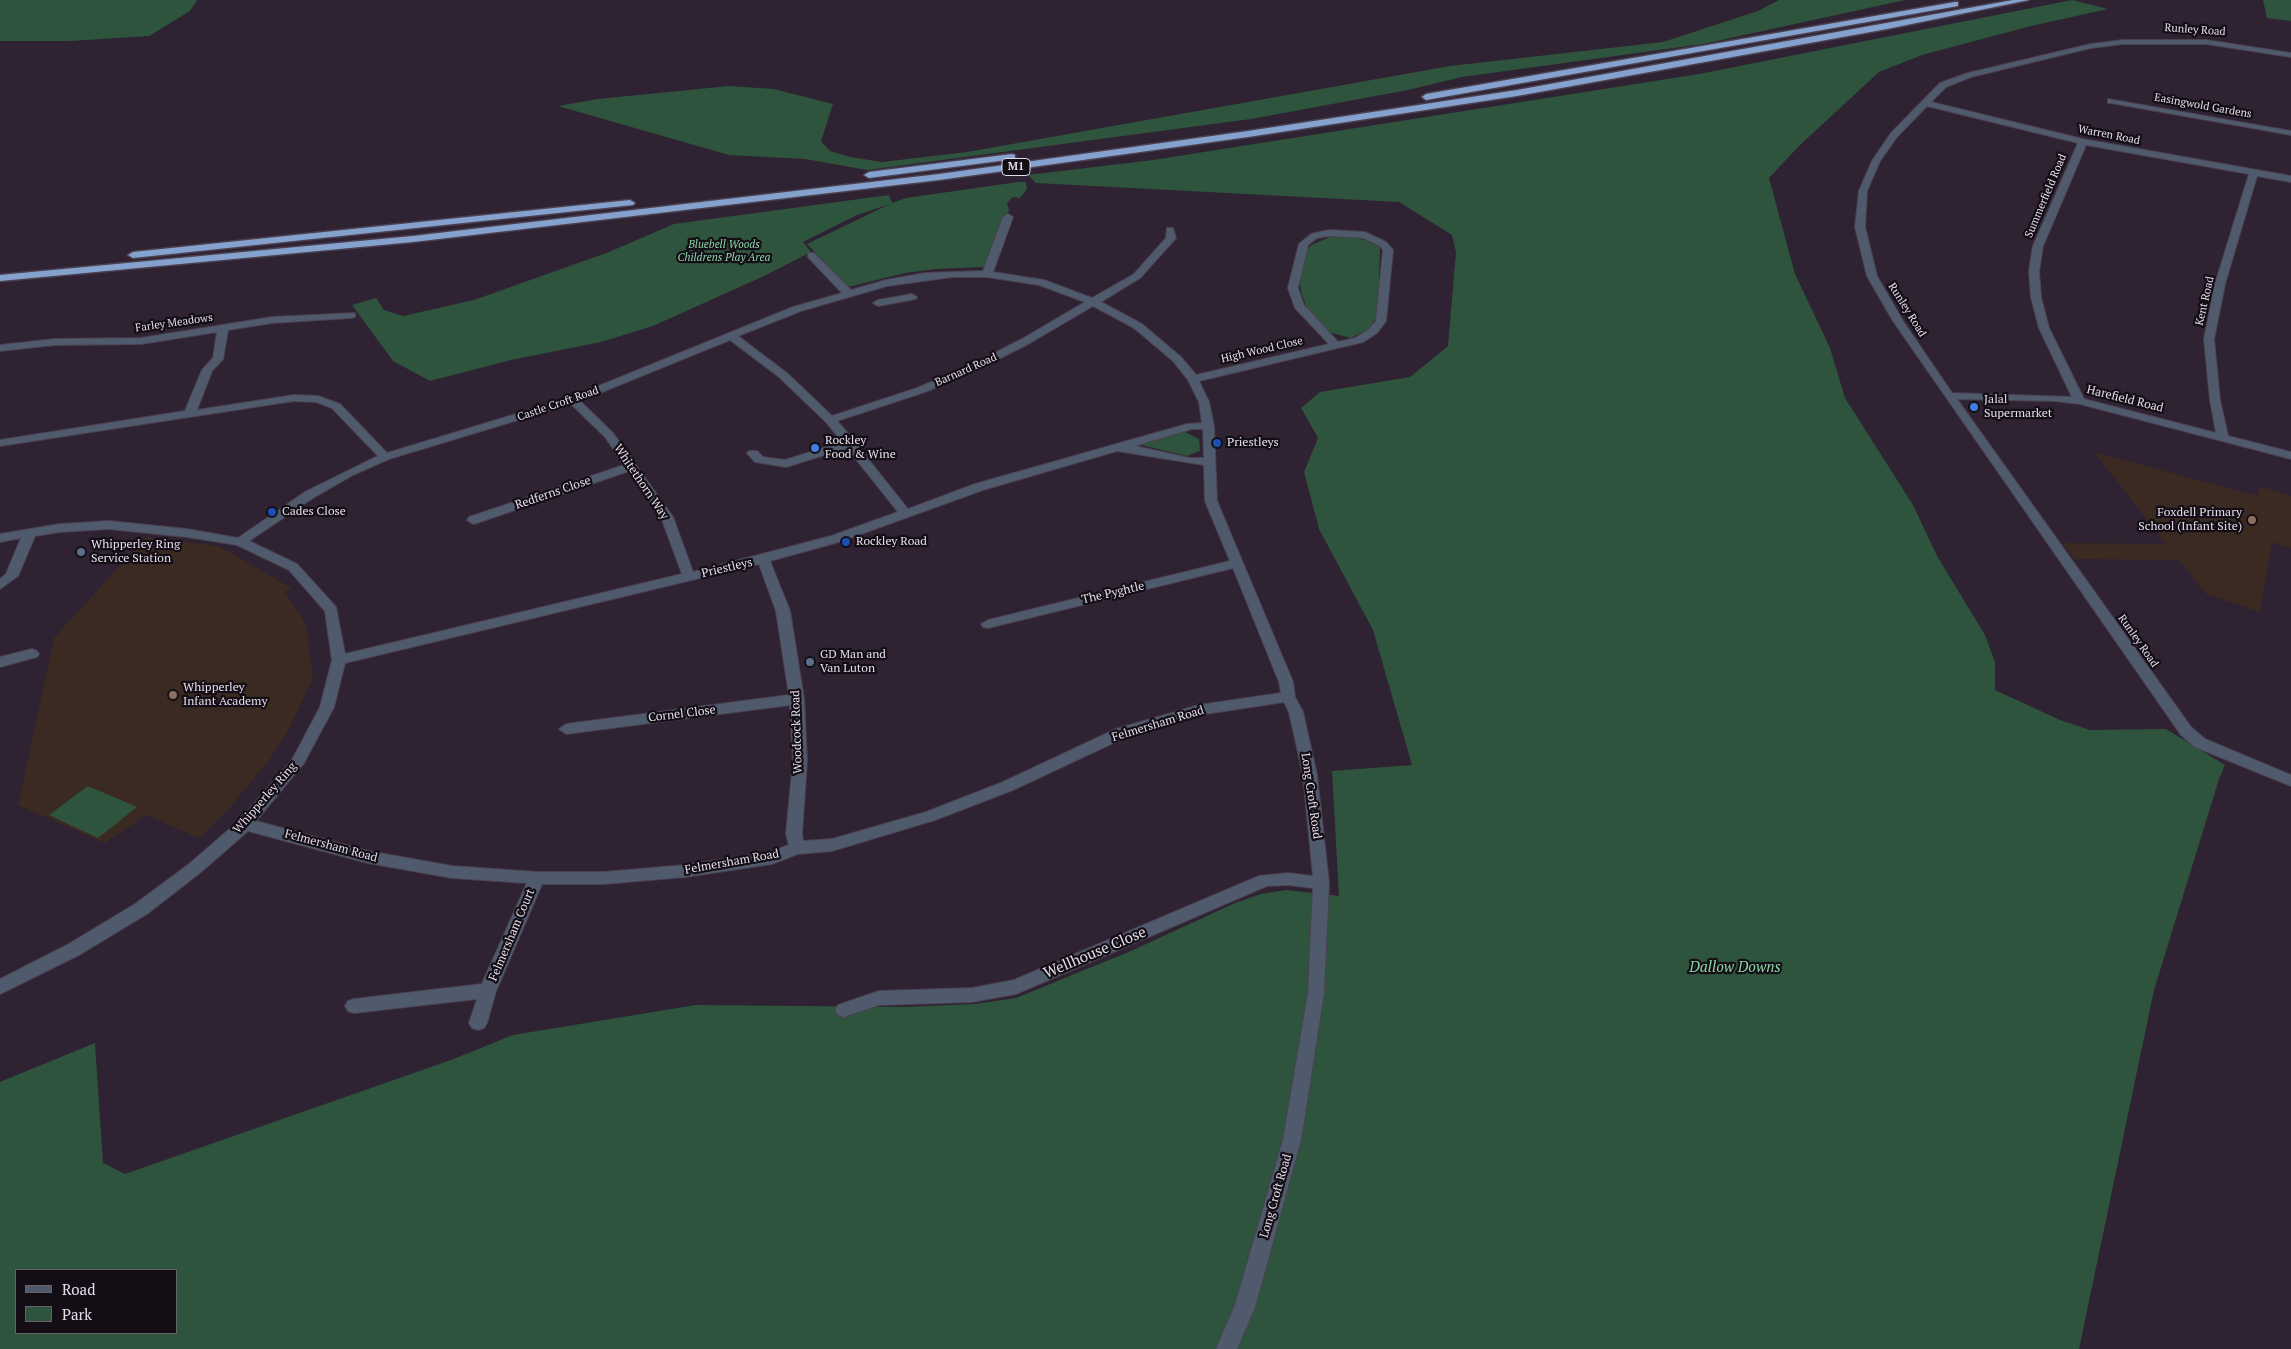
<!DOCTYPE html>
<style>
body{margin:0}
#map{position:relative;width:2291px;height:1349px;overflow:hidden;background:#2e2233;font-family:"PT Serif",serif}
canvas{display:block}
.legend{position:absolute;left:15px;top:1269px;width:162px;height:65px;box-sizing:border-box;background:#130e16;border:1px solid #67616a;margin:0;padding:6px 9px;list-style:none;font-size:15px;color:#e5dde9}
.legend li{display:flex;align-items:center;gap:10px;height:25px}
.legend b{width:25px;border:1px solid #67616a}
</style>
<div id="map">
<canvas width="2291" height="1349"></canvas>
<ul class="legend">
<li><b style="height:6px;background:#4f5b6d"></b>Road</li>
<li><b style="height:14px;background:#2f543d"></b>Park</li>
</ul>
</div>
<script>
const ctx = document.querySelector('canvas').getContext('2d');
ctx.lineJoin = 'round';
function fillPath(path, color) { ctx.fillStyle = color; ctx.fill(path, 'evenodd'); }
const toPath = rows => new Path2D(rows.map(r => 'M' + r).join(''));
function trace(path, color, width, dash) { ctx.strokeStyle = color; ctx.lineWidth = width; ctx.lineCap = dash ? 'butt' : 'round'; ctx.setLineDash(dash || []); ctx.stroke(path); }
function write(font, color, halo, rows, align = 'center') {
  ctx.font = font + ' "PT Serif",serif'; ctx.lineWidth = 4.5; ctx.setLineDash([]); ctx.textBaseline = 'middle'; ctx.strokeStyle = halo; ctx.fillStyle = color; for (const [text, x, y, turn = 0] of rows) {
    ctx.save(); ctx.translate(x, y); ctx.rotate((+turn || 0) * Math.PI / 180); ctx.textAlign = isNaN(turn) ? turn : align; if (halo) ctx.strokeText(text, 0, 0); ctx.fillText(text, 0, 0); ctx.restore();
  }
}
fillPath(toPath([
 [2094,452,2258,496,2259,486,2291,496,2291,548,2272,542,2260,612,2206,594,2179,560,2074,559,2063,543,2166,544],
 [146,537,218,546,292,588,285,592,306,624,313,678,288,731,270,759,231,806,199,838,146,815,105,843,18,805,54,638]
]), '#3b2a21');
fillPath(toPath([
 [0,0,197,0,190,11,149,36,70,41,0,41],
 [1779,0,1905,0,1703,44,1462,77,1408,90,1251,119,867,170,805,159,729,155,558,106,598,99,729,86,774,89,833,104,821,141,830,151,850,157,882,162,967,152,1450,66,1663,42,1758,11],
 [2072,0,2108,9,2031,26,1922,55,1879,72,1800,145,1769,178,1795,274,1830,348,1845,398,1913,505,1937,556,1985,635,1995,662,1995,690,2060,720,2090,730,2166,729,2225,765,2219,779,2154,990,2079,1349,0,1349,0,1082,95,1043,103,1163,125,1174,451,1060,513,1035,696,1005,903,1007,975,1004,1016,998,1131,951,1235,903,1261,894,1286,890,1339,896,1332,771,1412,765,1373,630,1319,529,1304,472,1318,438,1301,408,1320,392,1410,377,1448,346,1456,252,1452,235,1399,202,1036,183,1028,175,1153,160,1699,74],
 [16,1270,176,1270,176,1333,16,1333],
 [2263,0,2291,0,2291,21,2267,18],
 [1018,182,1026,182,1027,189,1020,198,1013,197,1007,203,1009,210,984,267,936,269,905,273,848,287,807,244,890,204,857,215,803,242,811,252,764,276,653,326,601,342,511,360,430,381,393,361,352,305,376,298,384,310,403,316,474,300,609,252,674,224,889,195,892,203,906,198],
 [1348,236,1362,239,1380,247,1378,314,1370,328,1351,338,1328,332,1308,310,1302,295,1300,284,1305,253,1311,245,1330,237],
 [1185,432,1199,439,1200,451,1187,456,1137,444],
 [88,786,137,807,98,838,49,815]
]), '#2f543d');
const minor = toPath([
 [2123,40,2206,40,2291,53,2291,57,2206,44,2123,44,2091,48,1971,77,1946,87,1931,102,2083,139,2291,176,2291,182,2257,176,2225,284,2214,339,2220,400,2228,436,2291,452,2291,459,2080,404,2055,401,1957,399,2191,727,2205,739,2291,775,2291,786,2195,747,2181,735,1893,321,1867,276,1855,227,1859,191,1872,161,1891,133,1940,83,1968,73,2091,44,2123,40],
 [1927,106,2078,143,2033,246,2029,271,2031,297,2039,328,2072,397,1952,393,1903,321,1877,276,1865,227,1867,191,1880,161,1897,137,1927,106],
 [2086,145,2249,174,2215,284,2204,339,2210,400,2216,433,2084,399,2049,328,2041,297,2039,271,2043,246,2086,145],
 [2108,99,2291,131,2291,135,2111,103,2108,103,2108,99],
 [1008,214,1013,217,993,272,1044,280,1092,298,1134,274,1166,238,1167,228,1173,228,1176,238,1140,278,1101,302,1142,324,1181,357,1196,375,1329,344,1295,308,1288,288,1299,244,1311,234,1329,230,1365,232,1386,242,1393,250,1386,321,1377,333,1363,342,1199,381,1209,402,1214,426,1217,501,1293,682,1295,697,1303,712,1317,775,1329,883,1324,993,1301,1140,1255,1307,1237,1349,1216,1349,1235,1305,1283,1140,1308,993,1313,888,1288,885,1267,886,1016,994,972,1002,879,1005,844,1017,838,1015,835,1010,838,1005,879,991,972,988,1014,980,1259,876,1288,873,1313,876,1303,775,1289,712,1284,702,1199,715,1126,737,1013,790,935,820,832,851,798,854,772,864,685,877,604,884,542,884,496,991,487,1023,484,1028,478,1030,472,1028,469,1023,477,999,354,1013,348,1011,345,1006,348,1001,354,999,482,984,527,883,452,878,368,863,248,831,201,872,147,914,79,955,0,994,0,979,67,945,135,904,189,864,240,820,292,760,320,707,332,660,325,611,289,570,237,545,187,537,109,529,60,532,35,536,18,576,0,589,0,579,6,574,21,538,0,542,0,534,60,524,109,521,187,529,238,538,305,492,378,456,332,408,316,402,294,401,0,446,0,440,185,411,202,370,213,358,217,332,141,344,55,345,0,351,0,345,55,339,141,338,272,317,355,313,355,317,351,318,272,323,228,330,223,359,212,371,197,410,294,395,318,396,340,404,387,453,569,398,793,307,842,293,808,257,808,253,814,253,851,290,886,280,925,273,983,271,1003,217,1008,214],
 [1329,236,1363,238,1380,246,1383,250,1376,321,1369,329,1355,338,1338,342,1304,305,1298,288,1308,245,1317,238,1329,236],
 [952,277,987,277,1039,285,1085,302,1022,339,973,364,917,388,832,416,787,373,738,336,801,311,887,286,952,277],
 [1093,306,1134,328,1173,361,1188,380,1199,402,1202,423,1187,424,975,484,908,509,856,444,855,441,837,421,925,392,981,368,1030,343,1093,306],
 [730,340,779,377,826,422,842,442,785,460,763,457,757,451,749,451,747,453,755,462,786,467,847,448,898,512,831,536,693,572,673,517,613,433,580,401,730,340],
 [571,404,605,437,624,465,469,517,467,520,473,524,477,523,629,471,661,517,682,574,345,654,336,607,297,564,249,541,313,498,353,475,389,459,571,404],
 [1192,429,1203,429,1204,458,1190,458,1135,446,1192,429],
 [1117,451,1204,465,1205,501,1230,561,988,620,981,624,983,627,988,628,1233,568,1279,682,1281,693,1199,705,1116,729,1003,782,926,812,832,839,803,841,802,834,807,761,804,699,790,611,770,561,839,542,983,490,1117,451],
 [759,564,776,611,789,695,566,724,559,729,566,734,790,705,793,761,786,834,789,845,770,852,685,865,604,872,537,872,452,866,368,851,256,821,304,763,334,707,345,663,759,564],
 [912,294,917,297,916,299,878,306,873,303,878,300,912,294],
 [32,649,37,651,39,654,37,657,0,667,0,657,32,649]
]);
const motorway = toPath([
 [2013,0,2029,0,1887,29,1517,96,1248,137,939,180,413,242,0,281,0,275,413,236,939,174,1248,131,1517,90,2013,0],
 [1955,2,1958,2,1958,6,1426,100,1422,97,1426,94,1955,2],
 [1012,154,1015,155,1015,159,869,178,864,175,869,172,1012,154],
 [630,200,635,203,633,205,133,258,128,255,133,252,630,200]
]);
trace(minor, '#4b4050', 2);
trace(motorway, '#4b4050', 3);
fillPath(minor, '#4f5b6d');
fillPath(motorway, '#84a2cd');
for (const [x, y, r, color] of [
 [1974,407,5,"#3f7fe0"],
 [1217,443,5,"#1a4fb4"],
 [815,448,5,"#3f7fe0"],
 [272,512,5,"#1a4fb4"],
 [2252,520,5,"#8d6e63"],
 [846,542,5,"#1a4fb4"],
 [81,552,5,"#5c6f8a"],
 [810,662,5,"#5c6f8a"],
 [173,695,5,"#8d6e63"]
]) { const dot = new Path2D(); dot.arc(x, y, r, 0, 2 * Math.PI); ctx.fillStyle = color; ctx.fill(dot); trace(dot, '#130e16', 2); }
write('11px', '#e5dde9', '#130e16', [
 ["Runley Road",2195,30,4],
 ["Easingwold Gardens",2203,106,10],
 ["Warren Road",2109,135,11],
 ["Summerfield Road",2046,196,-67],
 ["Kent Road",2205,301,-77],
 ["Runley Road",1907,310,58],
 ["Farley Meadows",174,323,-8],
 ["High Wood Close",1262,350,-13],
 ["Barnard Road",966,370,-24],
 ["Castle Croft Road",558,404,-19],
 ["Runley Road",2138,641,55]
]);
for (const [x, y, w] of [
 [1016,167,28]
]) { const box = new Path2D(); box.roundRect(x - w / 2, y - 8.5, w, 17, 4); ctx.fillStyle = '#130e16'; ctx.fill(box); trace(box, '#e5dde9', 1); }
write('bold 11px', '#e5dde9', null, [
 ["M1",1016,167]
]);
write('italic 11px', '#8cd8a8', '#130e16', [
 ["Bluebell Woods",724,245],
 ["Childrens Play Area",724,258]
]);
write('12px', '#e5dde9', '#130e16', [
 ["Harefield Road",2125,399,14],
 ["Whitethorn Way",641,482,56],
 ["Redferns Close",553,493,-19],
 ["Priestleys",727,568,-13],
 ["The Pyghtle",1113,593,-13],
 ["Cornel Close",682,714,-7],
 ["Felmersham Road",1158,724,-17],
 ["Woodcock Road",797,732,-92],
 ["Long Croft Road",1311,796,82],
 ["Whipperley Ring",265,798,-49],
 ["Felmersham Road",331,846,15],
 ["Felmersham Road",732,862,-10],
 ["Felmersham Court",512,935,-67],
 ["Long Croft Road",1276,1196,-74]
]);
write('12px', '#e5dde9', '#130e16', [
 ["Jalal",1984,400],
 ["Supermarket",1984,414],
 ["Rockley",825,441],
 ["Food & Wine",825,455],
 ["Priestleys",1227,443],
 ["Cades Close",282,512],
 ["Foxdell Primary",2242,513,"right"],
 ["School (Infant Site)",2242,527,"right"],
 ["Rockley Road",856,542],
 ["Whipperley Ring",91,545],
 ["Service Station",91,559],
 ["GD Man and",820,655],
 ["Van Luton",820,669],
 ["Whipperley",183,688],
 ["Infant Academy",183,702]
], 'left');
write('15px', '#e5dde9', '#130e16', [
 ["Wellhouse Close",1095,953,-23]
]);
write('italic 15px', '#8cd8a8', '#130e16', [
 ["Dallow Downs",1735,968]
]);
</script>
